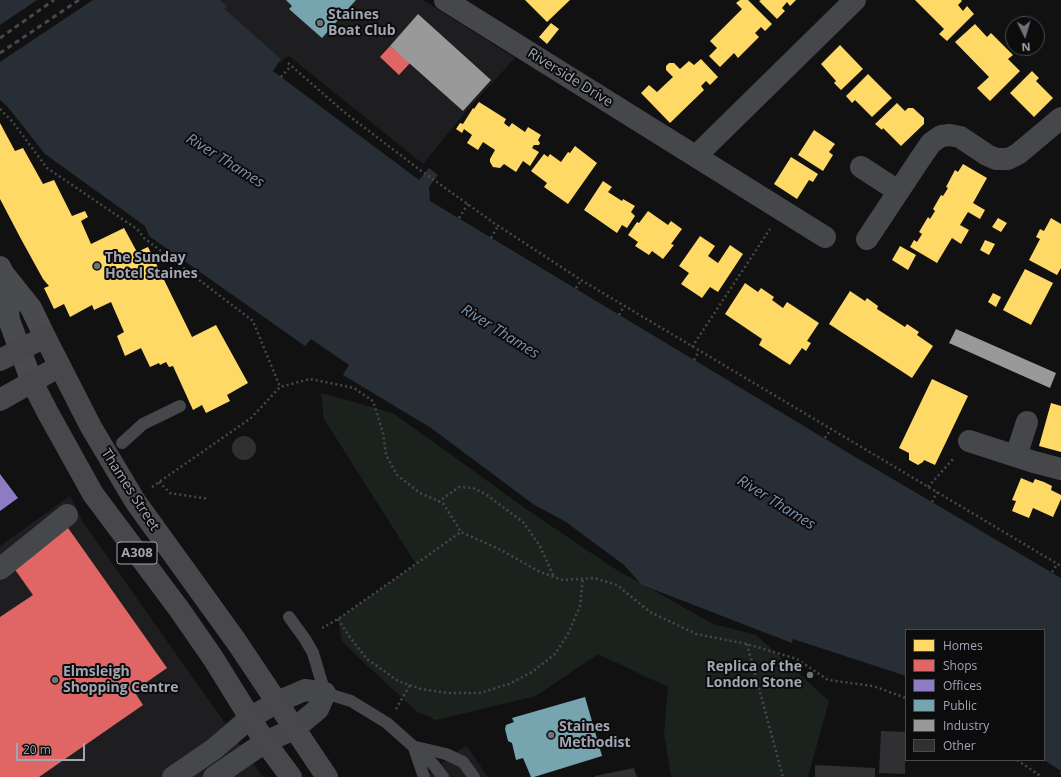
<!DOCTYPE html>
<style>
body{margin:0}
#map{position:relative;width:1061px;height:777px;overflow:hidden;background:#111112;font-family:"Open Sans",sans-serif}
canvas{display:block}
.legend{position:absolute;left:905px;top:629px;width:140px;height:132px;box-sizing:border-box;background:#0c0c0d;border:1px solid #484a4f;margin:0;padding:5px 7px;list-style:none;font-size:12px;color:#a2a6b3}
.legend li{display:flex;align-items:center;gap:8px;height:20px}
.legend b{width:20px;border:1px solid #484a4f}
.north{position:absolute;left:1005px;top:16px;width:40px;height:40px;box-sizing:border-box;background:#0c0c0d;border:1px solid #484a4f;border-radius:50%;rotate:175deg;font-size:11px;font-weight:700;line-height:16px;text-align:center;color:#a2a6b3}
.north::after{content:'';display:block;margin:auto;width:14px;height:18px;background:#6f727b;clip-path:polygon(50% 0,100% 100%,50% 72%,0 100%)}
.scale{position:absolute;left:16px;top:743px;width:69px;height:18px;box-sizing:border-box;border:2px solid #a2a6b3;border-top:0;padding-left:5px;font-size:12px;line-height:14px;white-space:nowrap;color:#a2a6b3;-webkit-text-stroke:3px #0c0c0d;paint-order:stroke}
</style>
<div id="map">
<canvas width="1061" height="777"></canvas>
<ul class="legend">
<li><b style="height:11px;background:#ffd966"></b>Homes</li>
<li><b style="height:11px;background:#e06666"></b>Shops</li>
<li><b style="height:11px;background:#8e7cc3"></b>Offices</li>
<li><b style="height:11px;background:#76a5af"></b>Public</li>
<li><b style="height:11px;background:#999"></b>Industry</li>
<li><b style="height:11px;background:#303032"></b>Other</li>
</ul>
<div class="north">N</div>
<div class="scale">20 m</div>
</div>
<script>
const ctx = document.querySelector('canvas').getContext('2d');
ctx.lineJoin = 'round';
function fillPath(path, color) { ctx.fillStyle = color; ctx.fill(path, 'evenodd'); }
const toPath = rows => new Path2D(rows.map(r => 'M' + r).join(''));
function trace(path, color, width, dash) { ctx.strokeStyle = color; ctx.lineWidth = width; ctx.lineCap = dash ? 'butt' : 'round'; ctx.setLineDash(dash || []); ctx.stroke(path); }
function write(font, color, halo, rows, align = 'center') {
  ctx.font = font + ' "Open Sans",sans-serif'; ctx.lineWidth = 4; ctx.setLineDash([]); ctx.textBaseline = 'middle'; ctx.strokeStyle = halo; ctx.fillStyle = color; for (const [text, x, y, turn = 0] of rows) {
    ctx.save(); ctx.translate(x, y); ctx.rotate((+turn || 0) * Math.PI / 180); ctx.textAlign = isNaN(turn) ? turn : align; if (halo) ctx.strokeText(text, 0, 0); ctx.fillText(text, 0, 0); ctx.restore();
  }
}
fillPath(toPath([
 [220,0,423,0,515,58,468,109,423,164,289,56,286,57,280,63,279,62,281,59,225,9,226,6],
 [70,496,83,522,263,777,0,777,0,546],
 [466,745,488,777,424,777]
]), '#1e1e20');
fillPath(toPath([
 [321,393,393,413,529,511,612,567,713,624,756,635,829,701,808,777,671,777,664,733,668,687,598,654,536,696,436,720,416,711,342,642,338,619,416,564,324,419]
]), '#1b221d');
fillPath(toPath([
 [0,0,220,0,227,6,225,9,281,59,273,71,419,180,429,168,438,175,429,187,430,201,857,458,1061,578,1061,774,1059,774,1061,771,1044,760,1044,630,906,630,906,676,793,639,792,643,642,585,624,565,566,522,533,504,431,428,343,375,349,365,311,339,305,346,149,236,145,226,45,154,7,106,0,100]
]), '#282e35');
fillPath(toPath([
 [37,0,93,0,0,62,0,25]
]), '#111112');
fillPath(toPath([
 [525,0,570,0,547,22],
 [740,0,748,0,772,24,765,31,761,27,755,33,759,37,738,58,734,53,720,67,709,56,717,48,710,41,742,9,736,3],
 [761,0,796,0,790,6,787,2,782,8,785,11,777,19,759,1],
 [915,0,961,0,962,1,958,5,963,11,967,6,974,14,947,41,939,34,944,29],
 [551,23,559,29,547,44,539,37],
 [975,24,987,37,991,33,1013,55,1008,59,1020,71,990,101,977,88,989,77,955,42],
 [840,45,863,69,841,90,834,83,836,81,821,64],
 [701,59,718,77,710,85,706,81,701,86,704,90,670,123,641,93,649,85,657,92,673,77,666,70,666,66,669,63,674,63,680,69,689,61,694,65],
 [1032,71,1039,78,1036,81,1053,98,1034,117,1010,93],
 [868,74,892,98,872,117,855,100,852,103,846,96],
 [479,102,506,119,504,123,509,127,512,123,525,132,528,127,541,135,538,140,540,143,539,145,534,145,532,148,539,152,530,166,523,161,516,172,504,164,500,168,493,167,490,162,490,159,495,150,483,142,478,150,467,143,472,135,464,129,462,133,456,129,460,123,463,124,473,108,474,109],
 [897,103,905,111,908,108,913,108,924,118,924,124,901,146,883,128,882,130,875,124],
 [0,123,15,151,23,148,43,184,54,180,72,216,85,211,88,217,81,221,91,244,124,228,137,252,148,247,192,337,216,325,248,383,227,395,230,401,206,413,202,405,193,410,173,366,169,367,166,362,160,365,159,363,150,367,141,348,125,356,117,336,124,332,111,302,94,310,92,305,70,317,64,304,54,309,44,288,49,286,43,279,21,239,0,199],
 [814,130,835,144,829,152,833,155,823,171,798,155],
 [575,146,597,163,568,204,544,187,547,183,531,171,544,154,548,157,550,154,561,162,568,152,570,153],
 [791,157,818,174,813,182,809,180,797,199,774,184],
 [963,164,987,178,973,203,985,210,980,219,968,212,960,225,969,230,961,244,952,238,937,263,910,247,914,240,917,242,922,234,919,232,928,217,930,219,935,211,933,209,941,195,943,196,948,188,946,187,955,170,958,172],
 [603,181,612,187,608,192,622,201,623,199,635,206,631,212,635,216,627,228,622,225,617,233,584,210],
 [648,211,668,225,671,221,682,229,671,244,674,245,663,259,652,251,649,255,635,246,638,242,628,235,637,222,639,223],
 [998,218,1007,223,1001,232,992,227],
 [1051,218,1061,224,1061,268,1057,275,1029,260,1040,239,1036,237,1040,229,1044,231],
 [700,236,715,246,708,256,718,263,730,245,743,254,718,292,710,287,702,298,681,284,689,273,679,266],
 [985,240,995,244,989,255,980,250],
 [900,246,916,255,908,270,892,260],
 [1025,269,1053,283,1031,325,1003,310],
 [745,283,758,292,761,288,774,297,772,300,783,308,787,302,819,323,807,341,811,343,806,351,802,348,790,365,759,345,762,339,725,314],
 [850,291,865,301,867,298,878,306,877,309,905,327,907,324,919,332,917,335,933,346,912,378,829,324],
 [993,293,1001,297,996,307,988,302],
 [932,379,968,396,935,465,924,460,923,462,918,465,909,460,909,453,899,448],
 [1051,403,1061,406,1061,452,1039,446],
 [1021,478,1033,483,1035,479,1044,482,1052,486,1051,490,1061,495,1061,499,1053,517,1033,508,1029,518,1012,511,1016,501,1012,500]
]), '#ffd966');
fillPath(toPath([
 [390,46,410,63,399,75,380,57],
 [66,525,167,668,134,691,143,705,39,777,0,777,0,617,33,595,11,564]
]), '#e06666');
fillPath(toPath([
 [0,474,18,498,0,511]
]), '#8e7cc3');
fillPath(toPath([
 [286,0,356,0,322,38,289,9,292,6],
 [585,697,602,756,534,777,531,777,523,758,516,760,512,743,508,741,505,729,506,725,514,722,512,718]
]), '#76a5af');
fillPath(toPath([
 [418,14,491,80,463,111,390,46],
 [956,329,1056,373,1050,388,949,343]
]), '#999');
fillPath(toPath([
 '232 448a12 12 0 1 1 24 0a12 12 0 1 1-24 0Z',
 [881,731,906,732,905,774,879,773],
 [815,765,875,768,875,777,815,777],
 [634,768,637,777,595,777,595,776]
]), '#303032');
trace(toPath([
 [288,63,344,112,420,170,494,223,581,280,1061,566],
 [281,77,291,66],
 [0,109,12,121,47,168,137,229,144,238,253,321,280,387],
 [459,218,468,204],
 [491,238,498,226],
 [576,288,581,280],
 [619,315,624,306],
 [692,347,770,229],
 [694,360,699,351],
 [825,438,831,429],
 [159,482,170,493,209,499],
 [152,487,251,418,280,387,310,379,354,388,373,401,383,433,386,455,397,475,420,493,443,503,461,532,501,550,540,572,554,577,563,580,594,578,617,585,650,612,696,634,747,644,797,659,828,680,873,686,906,698],
 [928,487,954,458],
 [438,502,459,487,473,488,487,495,523,522,540,546,554,577],
 [932,502,937,492],
 [1052,572,1057,564],
 [338,619,349,636,367,659,398,681,421,689,447,693,480,693,509,684,532,672,555,654,568,634,580,606,583,578],
 [322,628,338,619,461,532],
 [747,644,783,777],
 [396,709,410,685],
 [1017,760,1042,777]
]), '#47484c', 2.5, [2, 3]);
trace(toPath([
 [122,443,143,424,180,406],
 [289,617,305,639,313,653,325,693,351,701,387,723,433,764,443,777],
 [416,747,446,754,463,762,474,777],
 [414,748,424,777]
]), '#46474a', 12);
trace(toPath([
 [445,0,825,237],
 [696,156,855,0],
 [861,167,898,191],
 [867,239,920,159,931,143,941,136,950,135,960,137,987,155,996,159,1008,159,1018,154,1061,118],
 [969,441,1034,462,1061,469],
 [1016,456,1027,422],
 [0,569,67,515],
 [173,777,214,749,250,718,277,702,305,690,325,693,318,709,294,729,265,742,214,777]
]), '#46474a', 22);
trace(toPath([
 [0,267,3,273,9,320,32,382],
 [3,273,31,308,45,337]
]), '#4a4b4e', 22);
trace(toPath([
 [0,360,45,337,91,427,135,501,236,641,327,777],
 [32,382,48,413,93,494,179,609,213,658,265,742,291,777],
 [0,400,60,366]
]), '#48484c', 22);
trace(toPath([
 [0,38,54,0],
 [0,53,79,0]
]), '#47484b', 3, [5, 4]);
for (const [x, y, r, color] of [
 [320,23,4,"#6f727b"],
 [97,266,4,"#6f727b"],
 [810,675,4,"#6f727b"],
 [55,680,4,"#6f727b"],
 [551,735,4,"#6f727b"]
]) { const dot = new Path2D(); dot.arc(x, y, r, 0, 2 * Math.PI); ctx.fillStyle = color; ctx.fill(dot); trace(dot, '#0c0c0d', 1.5); }
for (const [x, y, w] of [
 [137,553,40]
]) { const box = new Path2D(); box.roundRect(x - w / 2, y - 11, w, 22, 3); ctx.fillStyle = '#0c0c0d'; ctx.fill(box); trace(box, '#a2a6b3', 1); }
write('bold 13px', '#a2a6b3', null, [
 ["A308",137,553]
]);
write('bold 14px', '#a2a6b3', '#0c0c0d', [
 ["Staines",328,15],
 ["Boat Club",328,31],
 ["The Sunday",105,258],
 ["Hotel Staines",105,274],
 ["Replica of the",802,667,"right"],
 ["London Stone",802,683,"right"],
 ["Elmsleigh",63,672],
 ["Shopping Centre",63,688],
 ["Staines",559,727],
 ["Methodist",559,743]
], 'left');
write('14px', '#a2a6b3', '#0c0c0d', [
 ["Riverside Drive",570,78,32],
 ["Thames Street",130,490,57]
]);
write('italic 15px', '#7992af', '#0c0c0d', [
 ["River Thames",225,161,32],
 ["River Thames",500,332,32],
 ["River Thames",776,503,32]
]);
</script>
